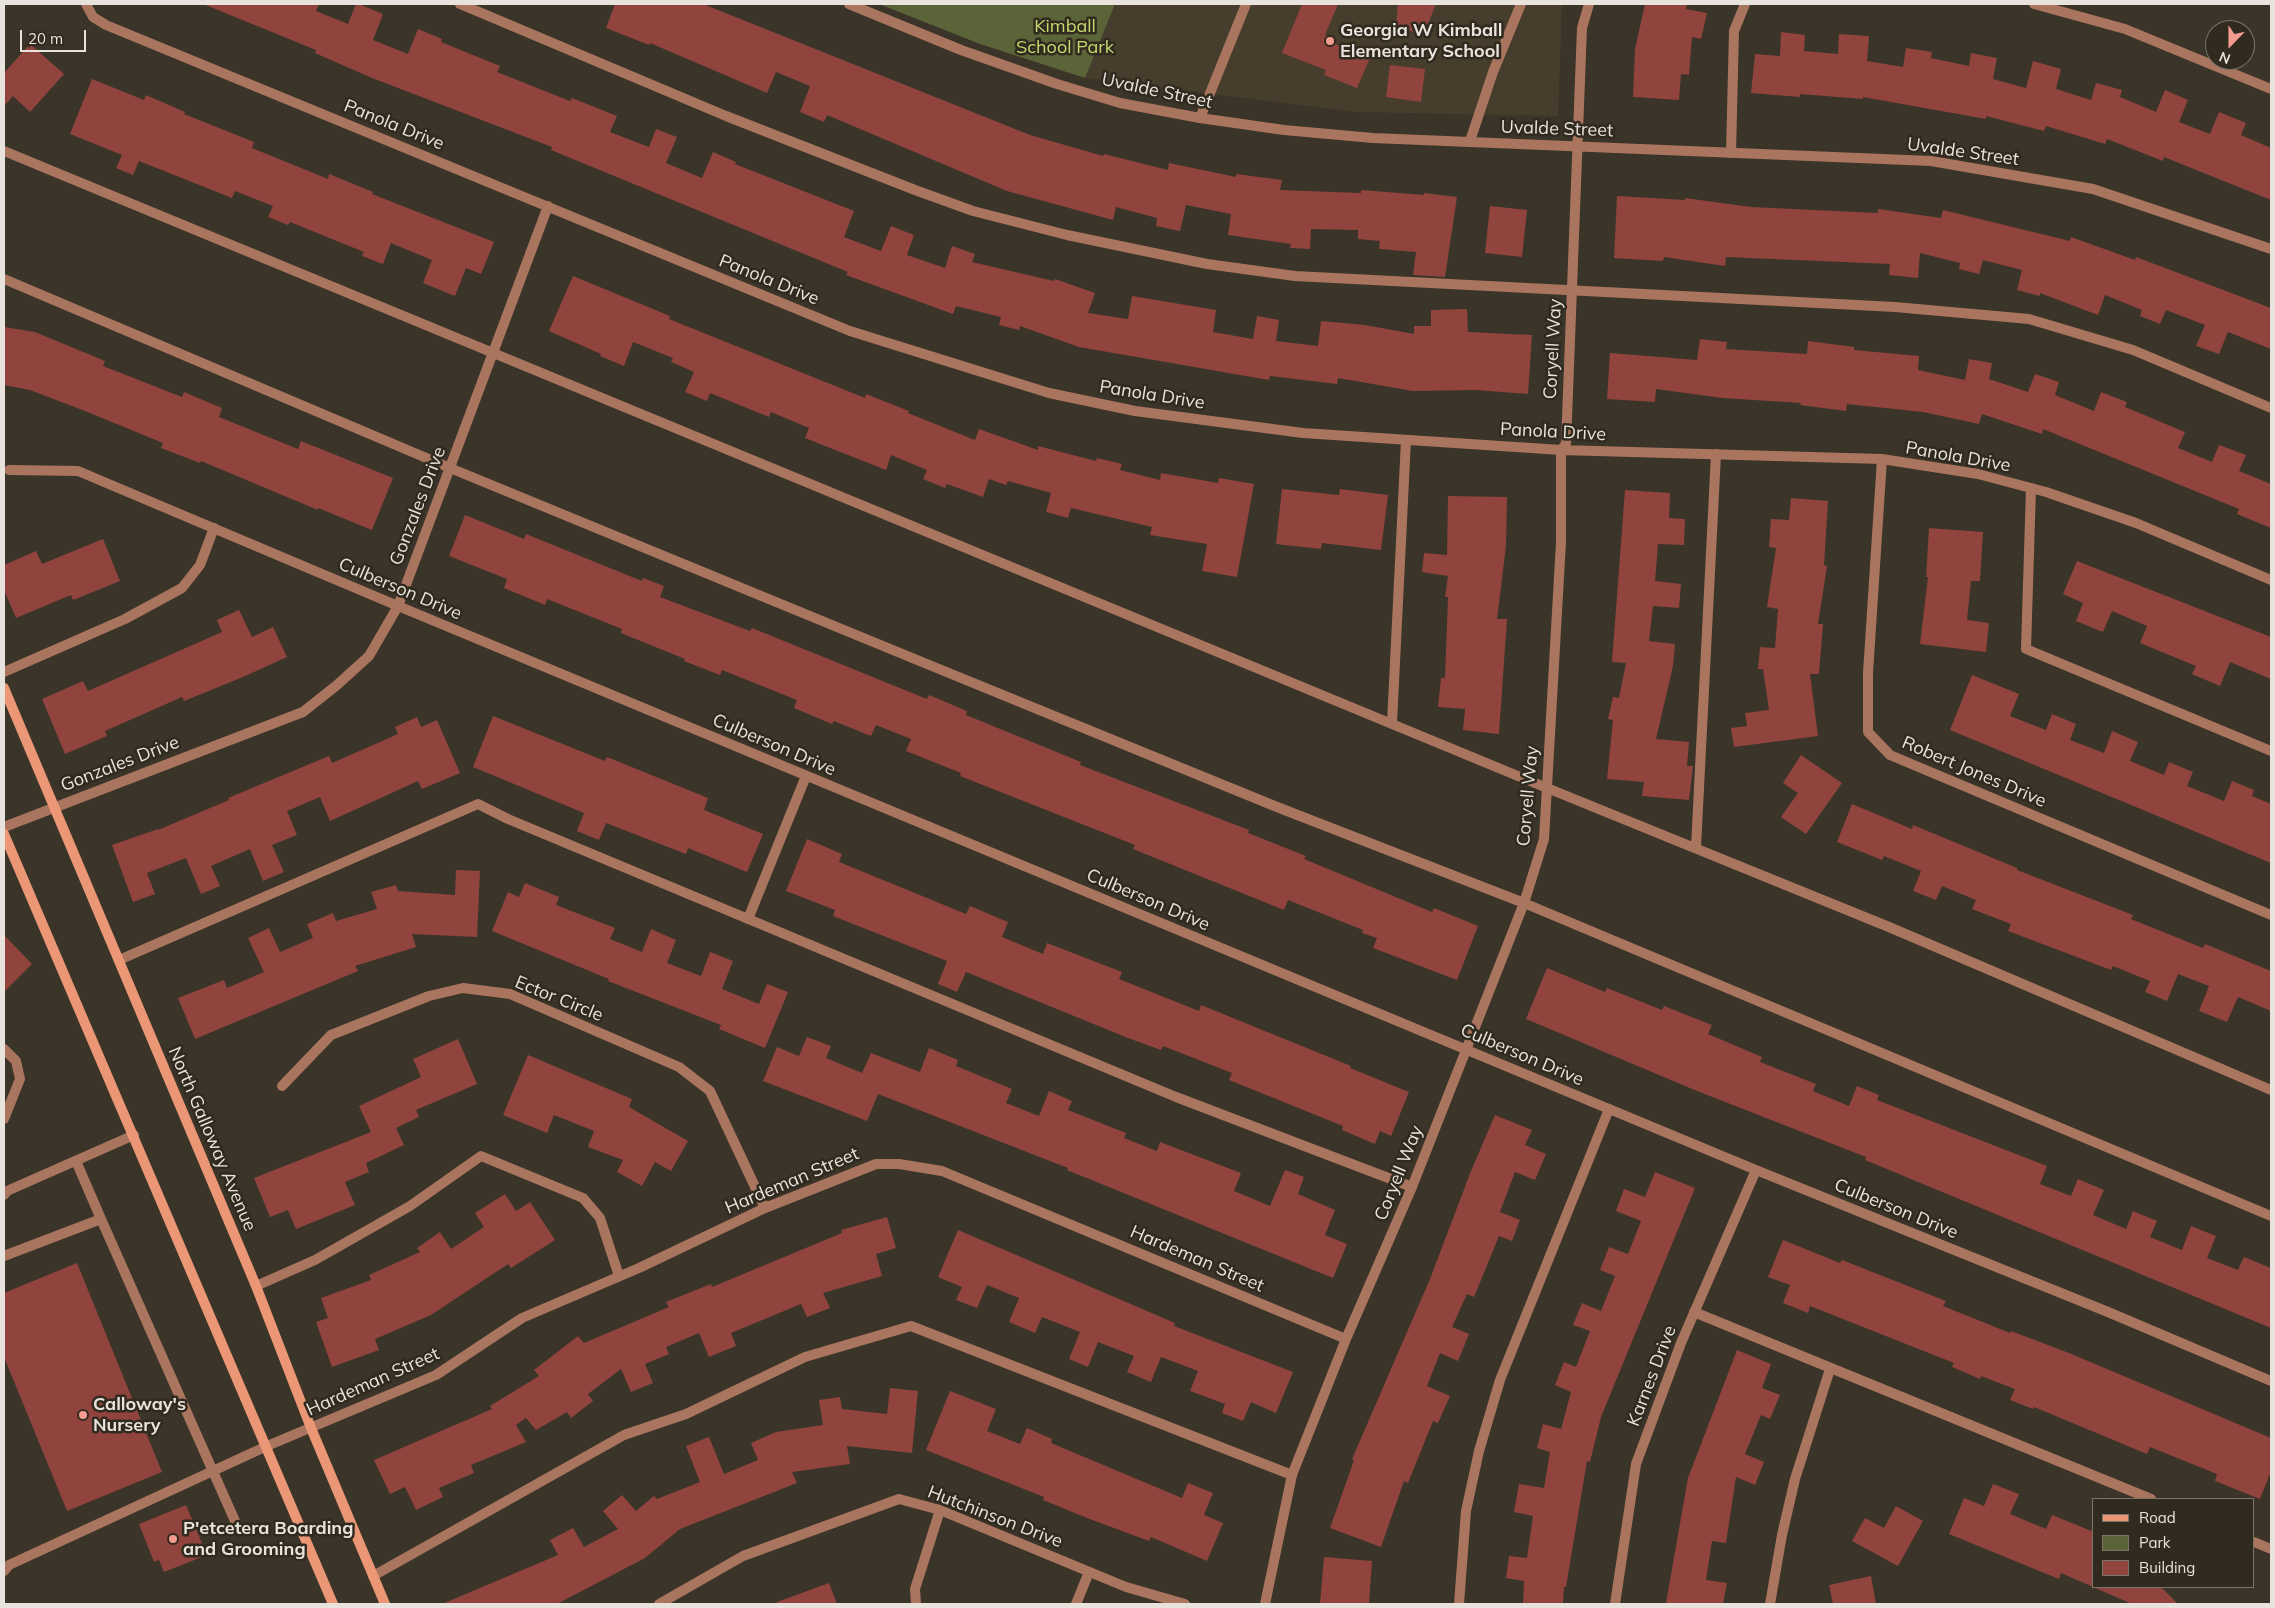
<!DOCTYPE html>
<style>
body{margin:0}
#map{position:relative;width:2275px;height:1608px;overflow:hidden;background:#3b3429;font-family:Mulish,sans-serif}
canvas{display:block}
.frame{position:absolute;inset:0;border:5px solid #e8e3dc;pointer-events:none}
.legend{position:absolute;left:2092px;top:1498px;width:162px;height:90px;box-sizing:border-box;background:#302a1f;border:1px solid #7a746b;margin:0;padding:6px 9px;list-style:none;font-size:15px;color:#e8e3dc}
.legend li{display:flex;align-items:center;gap:10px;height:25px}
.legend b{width:25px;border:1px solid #7a746b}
.north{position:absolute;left:2205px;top:20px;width:50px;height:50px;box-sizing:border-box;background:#302a1f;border:1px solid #7a746b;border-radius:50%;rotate:202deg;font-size:14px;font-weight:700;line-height:20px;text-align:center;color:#e8e3dc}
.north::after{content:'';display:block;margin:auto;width:18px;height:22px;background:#f59c91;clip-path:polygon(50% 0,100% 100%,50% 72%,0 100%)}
.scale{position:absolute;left:20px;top:30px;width:66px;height:22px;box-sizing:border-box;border:2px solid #e8e3dc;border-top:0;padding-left:6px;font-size:15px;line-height:18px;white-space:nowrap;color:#e8e3dc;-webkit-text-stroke:4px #302a1f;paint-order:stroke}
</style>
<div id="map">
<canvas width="2275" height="1608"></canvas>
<div class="frame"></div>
<ul class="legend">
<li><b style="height:6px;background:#eb9775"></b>Road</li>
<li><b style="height:14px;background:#5b6338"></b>Park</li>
<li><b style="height:14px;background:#90443d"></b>Building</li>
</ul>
<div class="north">N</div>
<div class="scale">20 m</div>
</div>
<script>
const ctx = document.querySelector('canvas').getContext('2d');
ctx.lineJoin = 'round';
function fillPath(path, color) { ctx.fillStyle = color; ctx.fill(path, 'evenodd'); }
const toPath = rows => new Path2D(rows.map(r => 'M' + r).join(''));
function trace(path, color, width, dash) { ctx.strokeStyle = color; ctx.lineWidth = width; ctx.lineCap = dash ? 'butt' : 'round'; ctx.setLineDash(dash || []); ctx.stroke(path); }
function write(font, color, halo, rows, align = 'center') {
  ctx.font = font + ' Mulish,sans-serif'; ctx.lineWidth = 5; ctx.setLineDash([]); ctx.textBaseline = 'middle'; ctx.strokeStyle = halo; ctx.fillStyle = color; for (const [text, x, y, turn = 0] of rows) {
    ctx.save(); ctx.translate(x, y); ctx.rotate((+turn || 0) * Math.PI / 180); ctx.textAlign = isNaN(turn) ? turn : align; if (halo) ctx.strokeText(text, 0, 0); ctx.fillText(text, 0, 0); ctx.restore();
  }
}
fillPath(toPath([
 [1115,4,1562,4,1558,116,1356,112,1085,78]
]), '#473d2c');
fillPath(toPath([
 [879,4,1115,4,1085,78,980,44]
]), '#5b6338');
fillPath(toPath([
 [203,4,319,4,316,11,348,24,356,4,359,4,383,14,373,40,408,54,418,29,442,39,441,42,500,66,497,72,570,101,572,98,617,116,610,132,649,147,656,129,677,137,666,163,702,178,713,152,736,162,735,164,854,211,844,237,881,251,891,226,914,235,907,255,945,268,952,246,975,254,972,262,1054,281,1055,279,1095,293,1088,313,1128,319,1132,296,1216,310,1213,332,1253,339,1257,316,1279,320,1276,341,1318,346,1321,321,1365,325,1414,334,1414,326,1431,326,1431,310,1467,309,1468,332,1532,335,1528,394,1475,390,1413,391,1338,378,1337,384,1270,376,1269,380,1079,347,1020,326,1019,330,999,325,1001,317,956,306,953,314,846,275,848,272,551,150,552,147,372,78,315,53,316,50],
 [615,4,703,4,1030,135,1103,156,1104,154,1168,170,1169,163,1236,177,1236,174,1282,180,1280,190,1361,193,1361,190,1424,195,1424,193,1457,197,1445,277,1413,275,1416,252,1379,249,1380,241,1358,239,1358,230,1311,229,1310,249,1290,248,1291,244,1228,235,1231,214,1186,205,1180,231,1156,226,1157,218,1116,207,1113,220,1007,191,827,115,824,122,800,112,810,86,776,72,767,93,650,43,649,45,606,28],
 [1302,4,1338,4,1325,35,1327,36,1325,40,1370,58,1357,88,1324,75,1326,70,1282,53],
 [1398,4,1436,4,1423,36,1396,25],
 [1645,4,1687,4,1686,9,1707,13,1701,39,1692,37,1689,75,1681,74,1679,100,1633,97,1635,49],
 [1781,32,1805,35,1804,51,1838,54,1839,34,1869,36,1867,61,1903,67,1906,48,1932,52,1931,58,1969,66,1971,53,1997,58,1993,79,2026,88,2033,61,2061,69,2056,89,2091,100,2096,83,2122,90,2120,97,2156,112,2165,90,2188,100,2179,122,2210,134,2219,112,2246,123,2241,135,2271,148,2271,200,2164,157,2163,161,2107,139,2105,144,2046,126,2044,131,1986,116,1986,119,1863,97,1863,99,1800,94,1800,97,1751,93,1755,54,1780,56],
 [30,44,64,74,30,112,13,96,4,106,4,73],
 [1390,65,1425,69,1421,102,1386,97],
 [92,79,144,100,146,95,185,112,184,114,254,142,252,148,328,179,329,174,373,192,372,194,494,242,481,274,466,268,455,296,423,283,432,260,391,243,383,264,362,256,364,252,290,222,288,225,268,217,273,206,235,191,232,198,139,161,133,175,116,168,122,155,70,134],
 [1617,196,1685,200,1685,198,1751,207,1878,213,1878,209,1941,218,1943,210,2070,241,2071,237,2135,260,2136,257,2271,308,2271,349,2228,332,2219,354,2196,346,2205,325,2166,310,2160,324,2140,316,2142,310,2105,295,2098,315,2040,293,2040,296,2017,290,2022,270,1983,260,1979,274,1959,269,1960,263,1920,253,1918,278,1889,275,1890,264,1726,257,1725,266,1664,257,1663,261,1614,258],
 [1490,206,1527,210,1522,257,1485,253],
 [573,276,670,316,669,319,865,398,866,394,909,411,908,413,975,440,979,429,1038,450,1038,446,1096,461,1097,458,1122,464,1120,470,1160,480,1161,473,1218,483,1219,478,1254,484,1237,577,1202,571,1207,544,1150,535,1152,527,1071,508,1068,518,1046,512,1051,493,1008,481,1006,485,989,479,983,497,947,484,945,488,923,479,927,470,891,455,886,470,805,438,809,428,771,412,769,417,710,393,707,401,685,392,694,372,671,362,673,358,633,342,624,366,600,356,601,354,549,331],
 [4,327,35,332,105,361,103,366,182,397,184,392,222,408,219,417,298,449,301,441,393,478,372,530,318,508,318,510,201,461,200,463,161,448,163,443,85,411,30,390,4,385],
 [1700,339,1727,342,1726,349,1807,354,1808,341,1854,347,1854,350,1919,356,1918,370,1965,380,1969,359,1992,363,1989,379,2028,392,2035,374,2059,382,2055,395,2094,411,2101,392,2127,402,2125,407,2185,432,2178,448,2212,462,2219,445,2246,455,2239,471,2271,484,2271,528,2237,514,2239,509,2043,429,2042,434,1982,414,1979,424,1923,412,1847,404,1846,411,1800,405,1801,403,1722,398,1656,389,1655,402,1607,399,1610,353,1697,360],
 [1282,489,1339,495,1340,489,1388,495,1381,550,1322,543,1321,549,1276,544],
 [1625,490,1670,493,1669,518,1685,519,1684,545,1658,544,1655,581,1681,584,1679,608,1653,606,1649,641,1675,644,1673,666,1656,739,1689,742,1687,766,1693,766,1689,800,1642,796,1644,782,1607,779,1613,720,1608,719,1613,697,1619,698,1626,663,1612,662],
 [1448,496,1507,497,1506,546,1497,619,1507,619,1499,734,1463,730,1465,709,1438,707,1441,678,1445,678,1448,597,1445,597,1448,576,1422,572,1424,553,1447,555],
 [1791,498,1828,501,1824,565,1827,566,1818,624,1823,624,1819,674,1810,674,1818,736,1734,747,1731,728,1747,726,1745,713,1769,710,1763,669,1758,669,1760,647,1775,648,1778,609,1767,607,1776,548,1769,547,1771,519,1789,520],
 [465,515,524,539,526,534,642,581,643,578,664,586,660,597,750,631,752,628,927,699,929,695,967,711,966,715,1081,762,1080,765,1249,830,1248,833,1306,856,1304,859,1432,912,1434,908,1478,926,1457,980,1373,948,1377,938,1362,933,1363,930,1288,900,1284,910,1133,849,1135,845,960,776,961,773,906,751,911,739,876,725,871,736,834,721,832,724,794,708,797,700,722,670,720,675,684,661,685,659,621,633,622,629,547,599,545,605,504,588,507,579,449,556],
 [1929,528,1983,532,1980,581,1971,581,1967,620,1989,623,1986,652,1920,644,1928,577,1926,577],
 [103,539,120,581,73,600,71,595,16,618,4,590,4,565,36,551,42,564],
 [2077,561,2271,637,2271,679,2230,662,2220,686,2192,674,2196,666,2140,643,2147,626,2112,611,2103,632,2076,621,2083,603,2063,594],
 [239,610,252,637,273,627,287,657,243,677,184,701,182,697,105,731,107,736,65,754,42,699,83,681,88,691,222,632,217,620],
 [1972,675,2019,694,2010,716,2046,730,2052,714,2076,724,2070,740,2104,753,2112,731,2138,742,2130,761,2164,775,2169,762,2193,772,2187,786,2224,801,2232,781,2254,790,2252,796,2271,804,2271,863,1950,730],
 [493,716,605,761,607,757,708,798,704,810,763,834,747,872,688,848,686,854,606,823,599,840,577,831,584,813,473,767],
 [417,717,421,727,437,720,460,773,422,789,418,781,330,821,320,797,287,811,297,835,272,845,284,872,263,881,250,849,211,866,220,886,201,894,186,858,147,873,155,894,133,902,112,845,158,829,158,830,229,800,228,798,329,756,332,763,398,734,395,727],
 [1801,755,1842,783,1806,834,1781,817,1798,793,1783,783],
 [1852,804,1912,829,1913,825,2017,868,2017,870,2133,915,2131,919,2203,948,2205,944,2271,971,2271,1011,2238,997,2227,1022,2199,1011,2209,986,2178,974,2167,1001,2145,992,2150,981,2113,966,2111,970,2008,931,2011,924,1972,909,1976,900,1942,886,1936,900,1913,891,1921,871,1884,856,1882,860,1837,842],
 [807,839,842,854,839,862,893,884,966,914,970,906,1008,922,1002,937,1043,954,1047,943,1122,972,1119,979,1199,1011,1201,1005,1351,1066,1350,1068,1409,1092,1391,1136,1380,1131,1375,1144,1342,1130,1343,1126,1229,1080,1232,1073,1163,1046,1161,1050,1128,1038,966,972,957,992,938,984,947,961,833,916,835,910,786,891],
 [456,870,480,871,477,937,412,934,416,947,355,966,358,971,195,1039,178,998,224,980,227,988,264,972,248,938,269,928,280,952,313,938,307,924,333,913,336,921,377,909,371,892,396,885,398,891,455,895],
 [525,883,559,897,556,905,615,928,610,939,642,952,651,929,676,940,667,963,701,976,710,952,733,961,722,989,759,1004,767,984,788,992,765,1048,719,1029,721,1025,608,981,609,979,492,931,508,892,519,897],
 [4,935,32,964,4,992],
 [1547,968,1605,992,1607,988,1662,1010,1664,1006,1712,1025,1708,1034,1762,1057,1760,1062,1816,1084,1813,1091,1849,1106,1857,1086,1879,1095,1877,1100,2047,1166,2040,1184,2071,1196,2078,1179,2104,1190,2093,1215,2126,1229,2133,1211,2157,1221,2150,1237,2182,1250,2191,1226,2216,1236,2207,1258,2238,1270,2244,1257,2271,1268,2271,1328,1865,1160,1866,1157,1697,1091,1526,1019],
 [807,1037,831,1046,826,1058,862,1073,871,1053,920,1072,929,1048,958,1060,956,1066,1012,1089,1006,1103,1039,1116,1049,1091,1072,1101,1068,1110,1126,1133,1124,1138,1157,1151,1160,1142,1241,1173,1234,1191,1270,1206,1285,1170,1304,1177,1298,1194,1335,1210,1325,1235,1347,1244,1333,1278,1067,1170,1068,1168,878,1094,867,1121,763,1081,777,1047,799,1056],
 [458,1039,477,1084,416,1110,419,1117,396,1128,404,1145,366,1163,369,1172,345,1182,355,1205,296,1229,288,1210,270,1217,254,1178,371,1132,359,1106,421,1077,413,1059],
 [528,1055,632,1099,629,1107,688,1141,671,1171,655,1162,642,1186,617,1172,623,1160,588,1147,594,1131,554,1115,547,1133,503,1115],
 [1495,1115,1532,1130,1525,1145,1546,1154,1535,1180,1515,1172,1500,1212,1520,1220,1512,1241,1499,1236,1474,1297,1467,1294,1452,1327,1469,1334,1458,1361,1440,1353,1427,1386,1450,1396,1438,1423,1433,1421,1408,1483,1404,1481,1381,1547,1330,1528,1354,1460,1352,1459,1430,1279,1471,1171],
 [1655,1172,1695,1188,1601,1417,1590,1462,1587,1461,1566,1587,1564,1587,1563,1604,1523,1604,1524,1581,1506,1578,1509,1556,1527,1558,1533,1516,1514,1512,1519,1484,1544,1488,1550,1452,1537,1448,1543,1424,1561,1429,1571,1392,1555,1385,1564,1362,1576,1367,1590,1331,1573,1325,1582,1303,1601,1311,1615,1276,1600,1270,1609,1247,1628,1254,1641,1221,1616,1211,1624,1189,1645,1197],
 [505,1194,516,1211,530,1202,555,1240,511,1268,508,1264,431,1315,375,1339,379,1350,332,1367,316,1322,328,1318,321,1298,371,1280,369,1275,420,1252,417,1248,440,1232,451,1249,484,1227,475,1213],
 [887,1217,896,1248,876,1254,882,1276,823,1293,830,1308,807,1317,801,1304,731,1333,736,1346,709,1357,699,1333,666,1347,669,1354,645,1364,653,1383,631,1392,621,1369,588,1394,593,1401,571,1418,567,1412,536,1430,526,1418,516,1425,526,1442,471,1465,474,1473,439,1488,443,1497,416,1510,405,1487,390,1494,374,1460,492,1409,490,1406,539,1376,534,1370,578,1336,584,1343,669,1307,666,1302,711,1284,712,1287,842,1233,841,1230],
 [958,1230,1175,1323,1174,1326,1293,1372,1276,1413,1251,1402,1243,1421,1222,1413,1225,1404,1190,1391,1198,1371,1161,1357,1151,1382,1127,1372,1134,1356,1098,1342,1088,1367,1069,1359,1080,1332,1042,1317,1035,1333,1009,1322,1019,1298,987,1285,977,1308,956,1300,962,1287,938,1277],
 [1783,1240,1840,1263,1842,1260,1946,1301,1943,1306,2010,1333,2011,1331,2069,1353,2271,1438,2271,1471,2260,1499,2215,1481,2217,1474,2150,1447,2147,1454,2034,1407,2033,1409,2010,1400,2015,1389,1981,1376,1980,1379,1952,1367,1954,1363,1810,1306,1808,1313,1783,1303,1790,1285,1768,1277],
 [77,1263,162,1472,67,1511,4,1357,4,1293],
 [1737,1350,1771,1364,1762,1388,1780,1395,1770,1419,1761,1415,1745,1454,1764,1462,1755,1485,1736,1477,1726,1543,1712,1541,1706,1580,1727,1583,1723,1604,1666,1603,1688,1478],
 [890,1388,918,1391,912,1453,847,1446,850,1464,792,1472,797,1483,680,1529,645,1558,557,1604,442,1604,558,1555,550,1540,573,1528,584,1547,618,1529,603,1511,622,1495,636,1511,654,1496,657,1499,700,1482,686,1446,709,1437,724,1474,758,1460,751,1443,776,1432,823,1425,819,1400,840,1397,842,1409,887,1414],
 [950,1391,996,1409,987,1431,1020,1444,1027,1428,1052,1439,1051,1443,1182,1498,1188,1483,1213,1493,1204,1515,1223,1523,1207,1561,1151,1537,1149,1541,1087,1518,1043,1500,1044,1497,926,1450],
 [1993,1484,2019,1494,2010,1514,2046,1529,2052,1515,2094,1532,2094,1587,2161,1587,2178,1604,2132,1604,2061,1573,2059,1579,1949,1534,1964,1498,1984,1506],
 [186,1505,207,1555,164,1572,159,1560,154,1562,139,1524],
 [1896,1506,1923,1521,1898,1566,1852,1541,1865,1518,1884,1528],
 [1324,1557,1372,1561,1369,1604,1320,1604],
 [1871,1576,1876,1604,1833,1604,1829,1585],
 [829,1583,837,1604,777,1604,777,1602]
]), '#90443d');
trace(toPath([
 [460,4,726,116,915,190,973,211,1067,235,1207,264,1295,276,1895,307,2029,319,2133,350,2271,408],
 [2034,4,2125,29,2271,89],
 [1200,118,1246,4],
 [1470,141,1493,72,1521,4],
 [4,151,1547,788,1889,927,2271,1090],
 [1731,153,1734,31,1745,4],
 [4,279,450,468,922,662,1277,807,1524,903,2271,1216],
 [2031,488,2026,649,2271,751],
 [4,672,125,619,182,588,200,565,214,528],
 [1392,723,1406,440],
 [1696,847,1716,454],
 [748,919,806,776],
 [119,960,478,804,508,819,1176,1097,1412,1187],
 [4,1049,16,1061,20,1079,4,1119],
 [76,1161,101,1219],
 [4,1195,7,1191,134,1135],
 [4,1256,101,1219,239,1530],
 [256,1286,315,1260,410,1206,481,1156,583,1198,600,1218,619,1276],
 [1694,1312,2151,1499],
 [2254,1542,2271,1549],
 [4,1571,9,1565,267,1446],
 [373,1576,624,1435,686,1414,805,1357,911,1326,1292,1475],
 [1076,1604,1089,1572],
 [1459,1604,1466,1511,1479,1451,1500,1380,1609,1109],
 [1770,1604,1782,1535,1795,1479,1830,1369]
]), '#aa755f', 10);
trace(toPath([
 [86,4,93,17,106,25,850,331,1049,393,1135,411,1303,433,1561,450,1882,459,1978,474,2046,492,2136,523,2271,580],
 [849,4,961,50,1057,84,1120,103,1200,118,1284,130,1373,138,1931,161,2093,189,2271,249],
 [1882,459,1868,673,1868,732,1890,755,2271,915],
 [9,470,78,471,398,606,1756,1170,2108,1312,2271,1381],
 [4,827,303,712,337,685,369,656,398,606,548,206],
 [282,1086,331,1035,429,996,463,988,510,994,679,1067,710,1091,765,1208],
 [267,1446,436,1375,522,1318,639,1268,765,1208,876,1164,899,1164,942,1171,1346,1339],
 [659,1604,743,1556,899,1499,940,1510,1126,1587,1185,1604],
 [916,1604,915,1589,940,1510],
 [1265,1604,1292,1475,1346,1339,1412,1187,1524,903,1544,839,1561,542,1561,450,1566,444,1582,28,1589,4],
 [1615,1604,1636,1464,1681,1343,1756,1170]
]), '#aa755f', 10);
trace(toPath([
 [4,688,256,1286,311,1428,385,1604],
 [4,834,333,1604]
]), '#eb9775', 10);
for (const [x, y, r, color] of [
 [1330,41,5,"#f59c91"],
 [83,1415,5,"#f59c91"],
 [173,1539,5,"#f59c91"]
]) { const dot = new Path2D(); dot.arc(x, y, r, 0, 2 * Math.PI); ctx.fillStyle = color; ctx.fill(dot); trace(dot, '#302a1f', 2); }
write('18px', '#c7da6f', '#302a1f', [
 ["Kimball",1065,27],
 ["School Park",1065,48]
]);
write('bold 18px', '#e8e3dc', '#302a1f', [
 ["Georgia W Kimball",1340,31],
 ["Elementary School",1340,52],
 ["Calloway's",93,1405],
 ["Nursery",93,1426],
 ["P'etcetera Boarding",183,1529],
 ["and Grooming",183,1550]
], 'left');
write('18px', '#e8e3dc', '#302a1f', [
 ["Uvalde Street",1157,91,12],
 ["Panola Drive",394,125,22],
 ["Uvalde Street",1557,129,2],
 ["Uvalde Street",1963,152,8],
 ["Panola Drive",769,280,22],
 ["Coryell Way",1553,349,-87],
 ["Panola Drive",1152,395,9],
 ["Panola Drive",1553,432,3],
 ["Panola Drive",1958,457,10],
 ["Gonzales Drive",418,506,-69],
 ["Culberson Drive",400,589,23],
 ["Culberson Drive",774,745,23],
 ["Gonzales Drive",120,764,-21],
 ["Robert Jones Drive",1974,772,23],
 ["Coryell Way",1528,796,-85],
 ["Culberson Drive",1148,900,23],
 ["Ector Circle",559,999,22],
 ["Culberson Drive",1522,1055,23],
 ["North Galloway Avenue",212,1139,67],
 ["Coryell Way",1399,1173,-68],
 ["Hardeman Street",792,1181,-23],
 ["Culberson Drive",1896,1209,22],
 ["Hardeman Street",1197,1259,23],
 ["Karnes Drive",1652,1376,-69],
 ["Hardeman Street",373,1382,-24],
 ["Hutchinson Drive",995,1517,21]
]);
</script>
